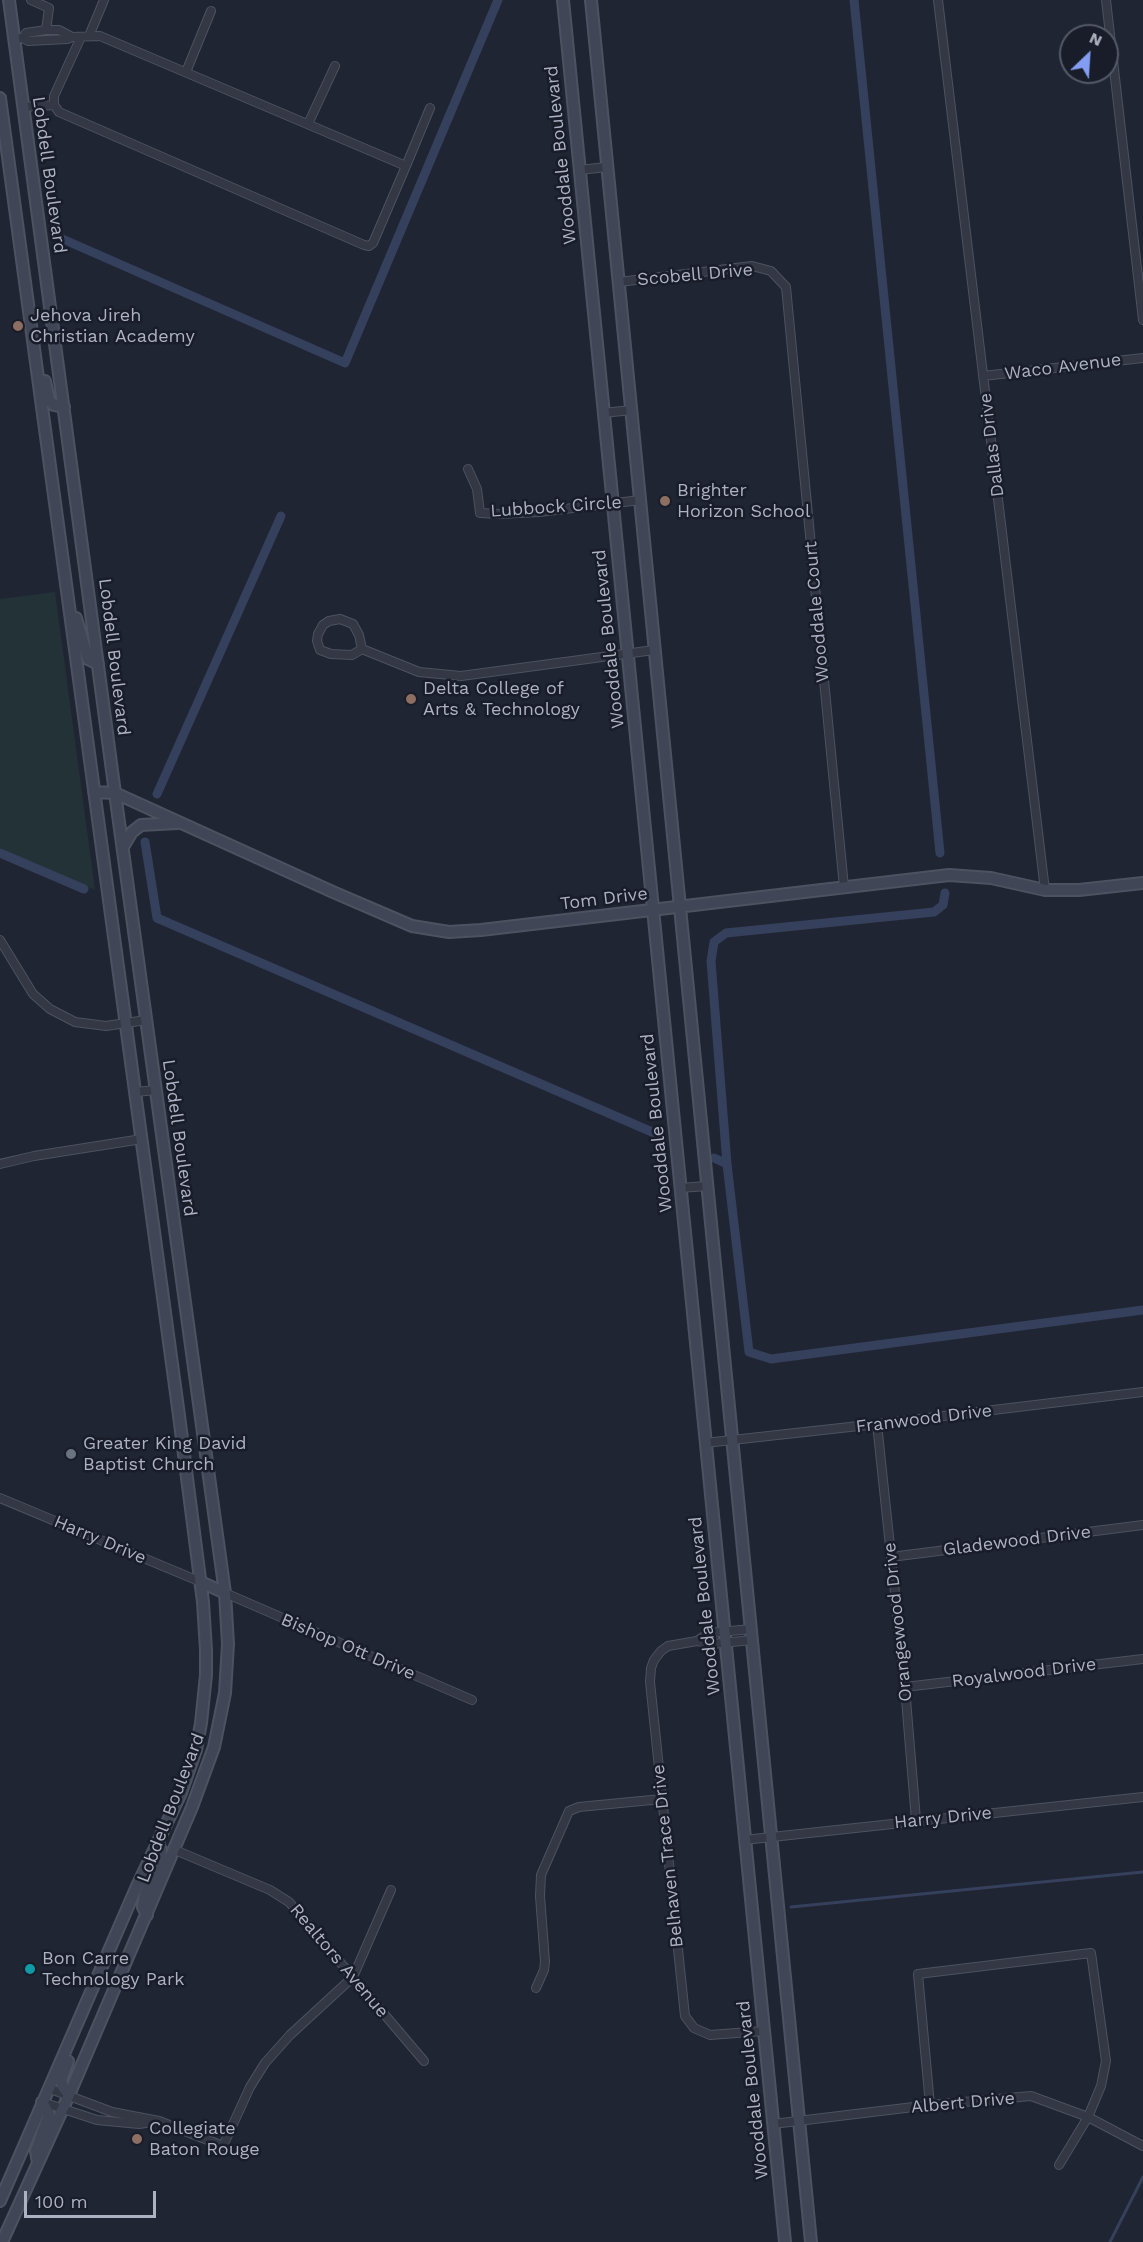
<!DOCTYPE html>
<style>
body{margin:0}
#map{position:relative;width:1143px;height:2242px;overflow:hidden;background:#202534;font-family:"Work Sans",sans-serif}
canvas{display:block}
.north{position:absolute;left:1059px;top:24px;width:60px;height:60px;box-sizing:border-box;background:#191d29;border:2px solid #545966;border-radius:50%;rotate:25deg;font-size:16px;font-weight:700;line-height:24px;text-align:center;color:#adb2c2}
.north::after{content:'';display:block;margin:auto;width:21px;height:27px;background:#829df1;clip-path:polygon(50% 0,100% 100%,50% 72%,0 100%)}
.scale{position:absolute;left:24px;top:2191px;width:132px;height:27px;box-sizing:border-box;border:3px solid #adb2c2;border-top:0;padding-left:8px;font-size:18px;line-height:21px;white-space:nowrap;color:#adb2c2;-webkit-text-stroke:4px #191d29;paint-order:stroke}
</style>
<div id="map">
<canvas width="1143" height="2242"></canvas>
<div class="north">N</div>
<div class="scale">100 m</div>
</div>
<script>
const ctx = document.querySelector('canvas').getContext('2d');
ctx.lineJoin = 'round';
function fillPath(path, color) { ctx.fillStyle = color; ctx.fill(path, 'evenodd'); }
const toPath = rows => new Path2D(rows.map(r => 'M' + r).join(''));
function trace(path, color, width, dash) { ctx.strokeStyle = color; ctx.lineWidth = width; ctx.lineCap = dash ? 'butt' : 'round'; ctx.setLineDash(dash || []); ctx.stroke(path); }
function write(font, color, halo, rows, align = 'center') {
  ctx.font = font + ' "Work Sans",sans-serif'; ctx.lineWidth = 5; ctx.setLineDash([]); ctx.textBaseline = 'middle'; ctx.strokeStyle = halo; ctx.fillStyle = color; for (const [text, x, y, turn = 0] of rows) {
    ctx.save(); ctx.translate(x, y); ctx.rotate((+turn || 0) * Math.PI / 180); ctx.textAlign = isNaN(turn) ? turn : align; if (halo) ctx.strokeText(text, 0, 0); ctx.fillText(text, 0, 0); ctx.restore();
  }
}
fillPath(toPath([
 [55,592,95,890,0,848,0,599]
]), '#233236');
trace(toPath([
 [791,1907,1143,1872],
 [1110,2242,1143,2177]
]), '#35405c', 3);
trace(toPath([
 [854,0,940,853],
 [58,237,345,363,498,0],
 [157,794,281,516],
 [145,842,157,918,659,1135],
 [0,853,84,889],
 [945,893,943,905,934,912,726,933,714,942,711,961,727,1164,749,1352,771,1359,1143,1310],
 [714,1158,727,1164]
]), '#35405c', 9);
const street = toPath([
 [31,0,49,8,46,30],
 [938,0,1045,890],
 [1106,0,1143,320],
 [89,36,104,0],
 [72,37,100,36,406,166,430,108],
 [81,37,54,96,54,105,59,112,364,245,369,246,373,243,406,166],
 [14,39,23,38,28,41,67,39,72,37,59,30,46,30,26,33,23,38],
 [186,72,211,11],
 [24,107,54,105],
 [308,124,335,66],
 [579,170,607,167],
 [619,282,752,266,771,271,786,287,844,887],
 [983,376,1143,358],
 [603,413,632,410],
 [468,469,477,489,480,513,499,514,539,512,641,500],
 [362,649,359,635,353,624,340,619,329,621,323,625,318,634,317,641,320,650,331,654,352,655,362,649,419,672,461,676,654,650],
 [0,940,33,994,50,1009,75,1022,106,1026,146,1020],
 [136,1092,156,1090],
 [0,1164,34,1156,142,1139],
 [680,1188,707,1186],
 [877,1424,905,1687,916,1820],
 [705,1443,877,1424,1143,1392],
 [0,1498,201,1582],
 [891,1557,1143,1525],
 [225,1593,472,1700],
 [752,1640,712,1644,697,1641,668,1646,661,1651,654,1660,651,1668,650,1682,685,2016,694,2028,710,2035,763,2031],
 [697,1641,709,1633,751,1629],
 [905,1687,1143,1659],
 [744,1840,1143,1797],
 [175,1850,270,1890,289,1902,424,2061],
 [536,1988,544,1970,545,1962,540,1896,541,1875,569,1811,579,1807,662,1799],
 [48,2088,112,2112,159,2121,223,2146,250,2087,265,2063,290,2035,353,1977,391,1890],
 [42,2102,97,2120,139,2124,152,2122],
 [930,2105,918,1974,1091,1953,1106,2061,1101,2086,1088,2117,1059,2165],
 [773,2124,930,2105,1031,2096,1088,2117,1143,2146]
]);
const secondary = toPath([
 [563,0,785,2242],
 [591,0,811,2242],
 [0,98,178,1408,203,1602,206,1650,206,1675,201,1723,196,1750,181,1793,137,1886,0,2201],
 [45,381,49,401,54,405,64,407],
 [76,618,88,659,98,664],
 [94,792,115,793,333,892,412,926,449,932,481,930,949,875,991,878,1045,890,1079,890,1143,883],
 [123,847,132,832,141,825,177,823],
 [201,1582,225,1593],
 [147,1915,143,1907,145,1894,161,1856,161,1850,157,1842],
 [68,2061,61,2080,63,2087,69,2095],
 [38,2163,36,2151,49,2114,42,2102],
 [2,2242,69,2095,192,1807,214,1747,225,1693,228,1644,225,1593,115,793,9,0]
]);
trace(street, '#4d5260', 10);
trace(secondary, '#4d5260', 14);
trace(street, '#333844', 8);
trace(secondary, '#414657', 10);
for (const [x, y, r, color] of [
 [18,326,6,"#8d6e63"],
 [665,501,6,"#8d6e63"],
 [411,699,6,"#8d6e63"],
 [71,1454,6,"#6b7280"],
 [30,1969,6,"#0f9aa8"],
 [137,2139,6,"#8d6e63"]
]) { const dot = new Path2D(); dot.arc(x, y, r, 0, 2 * Math.PI); ctx.fillStyle = color; ctx.fill(dot); trace(dot, '#191d29', 2); }
write('18px', '#adb2c2', '#191d29', [
 ["Wooddale Boulevard",561,155,-96],
 ["Lobdell Boulevard",49,175,82],
 ["Scobell Drive",695,275,-5],
 ["Waco Avenue",1063,367,-7],
 ["Dallas Drive",992,445,-97],
 ["Lubbock Circle",556,507,-4],
 ["Wooddale Court",817,612,-95],
 ["Wooddale Boulevard",609,639,-96],
 ["Lobdell Boulevard",114,657,83],
 ["Tom Drive",604,899,-7],
 ["Wooddale Boulevard",657,1123,-96],
 ["Lobdell Boulevard",179,1138,82],
 ["Franwood Drive",924,1419,-7],
 ["Harry Drive",100,1540,23],
 ["Gladewood Drive",1017,1541,-7],
 ["Wooddale Boulevard",705,1606,-96],
 ["Orangewood Drive",898,1622,-96],
 ["Bishop Ott Drive",348,1647,23],
 ["Royalwood Drive",1024,1673,-7],
 ["Lobdell Boulevard",171,1808,-69],
 ["Harry Drive",943,1818,-6],
 ["Belhaven Trace Drive",668,1856,-96],
 ["Realtors Avenue",339,1961,50],
 ["Wooddale Boulevard",753,2090,-96],
 ["Albert Drive",963,2103,-5]
]);
write('18px', '#adb2c2', '#191d29', [
 ["Jehova Jireh",30,316],
 ["Christian Academy",30,337],
 ["Brighter",677,491],
 ["Horizon School",677,512],
 ["Delta College of",423,689],
 ["Arts & Technology",423,710],
 ["Greater King David",83,1444],
 ["Baptist Church",83,1465],
 ["Bon Carre",42,1959],
 ["Technology Park",42,1980],
 ["Collegiate",149,2129],
 ["Baton Rouge",149,2150]
], 'left');
</script>
